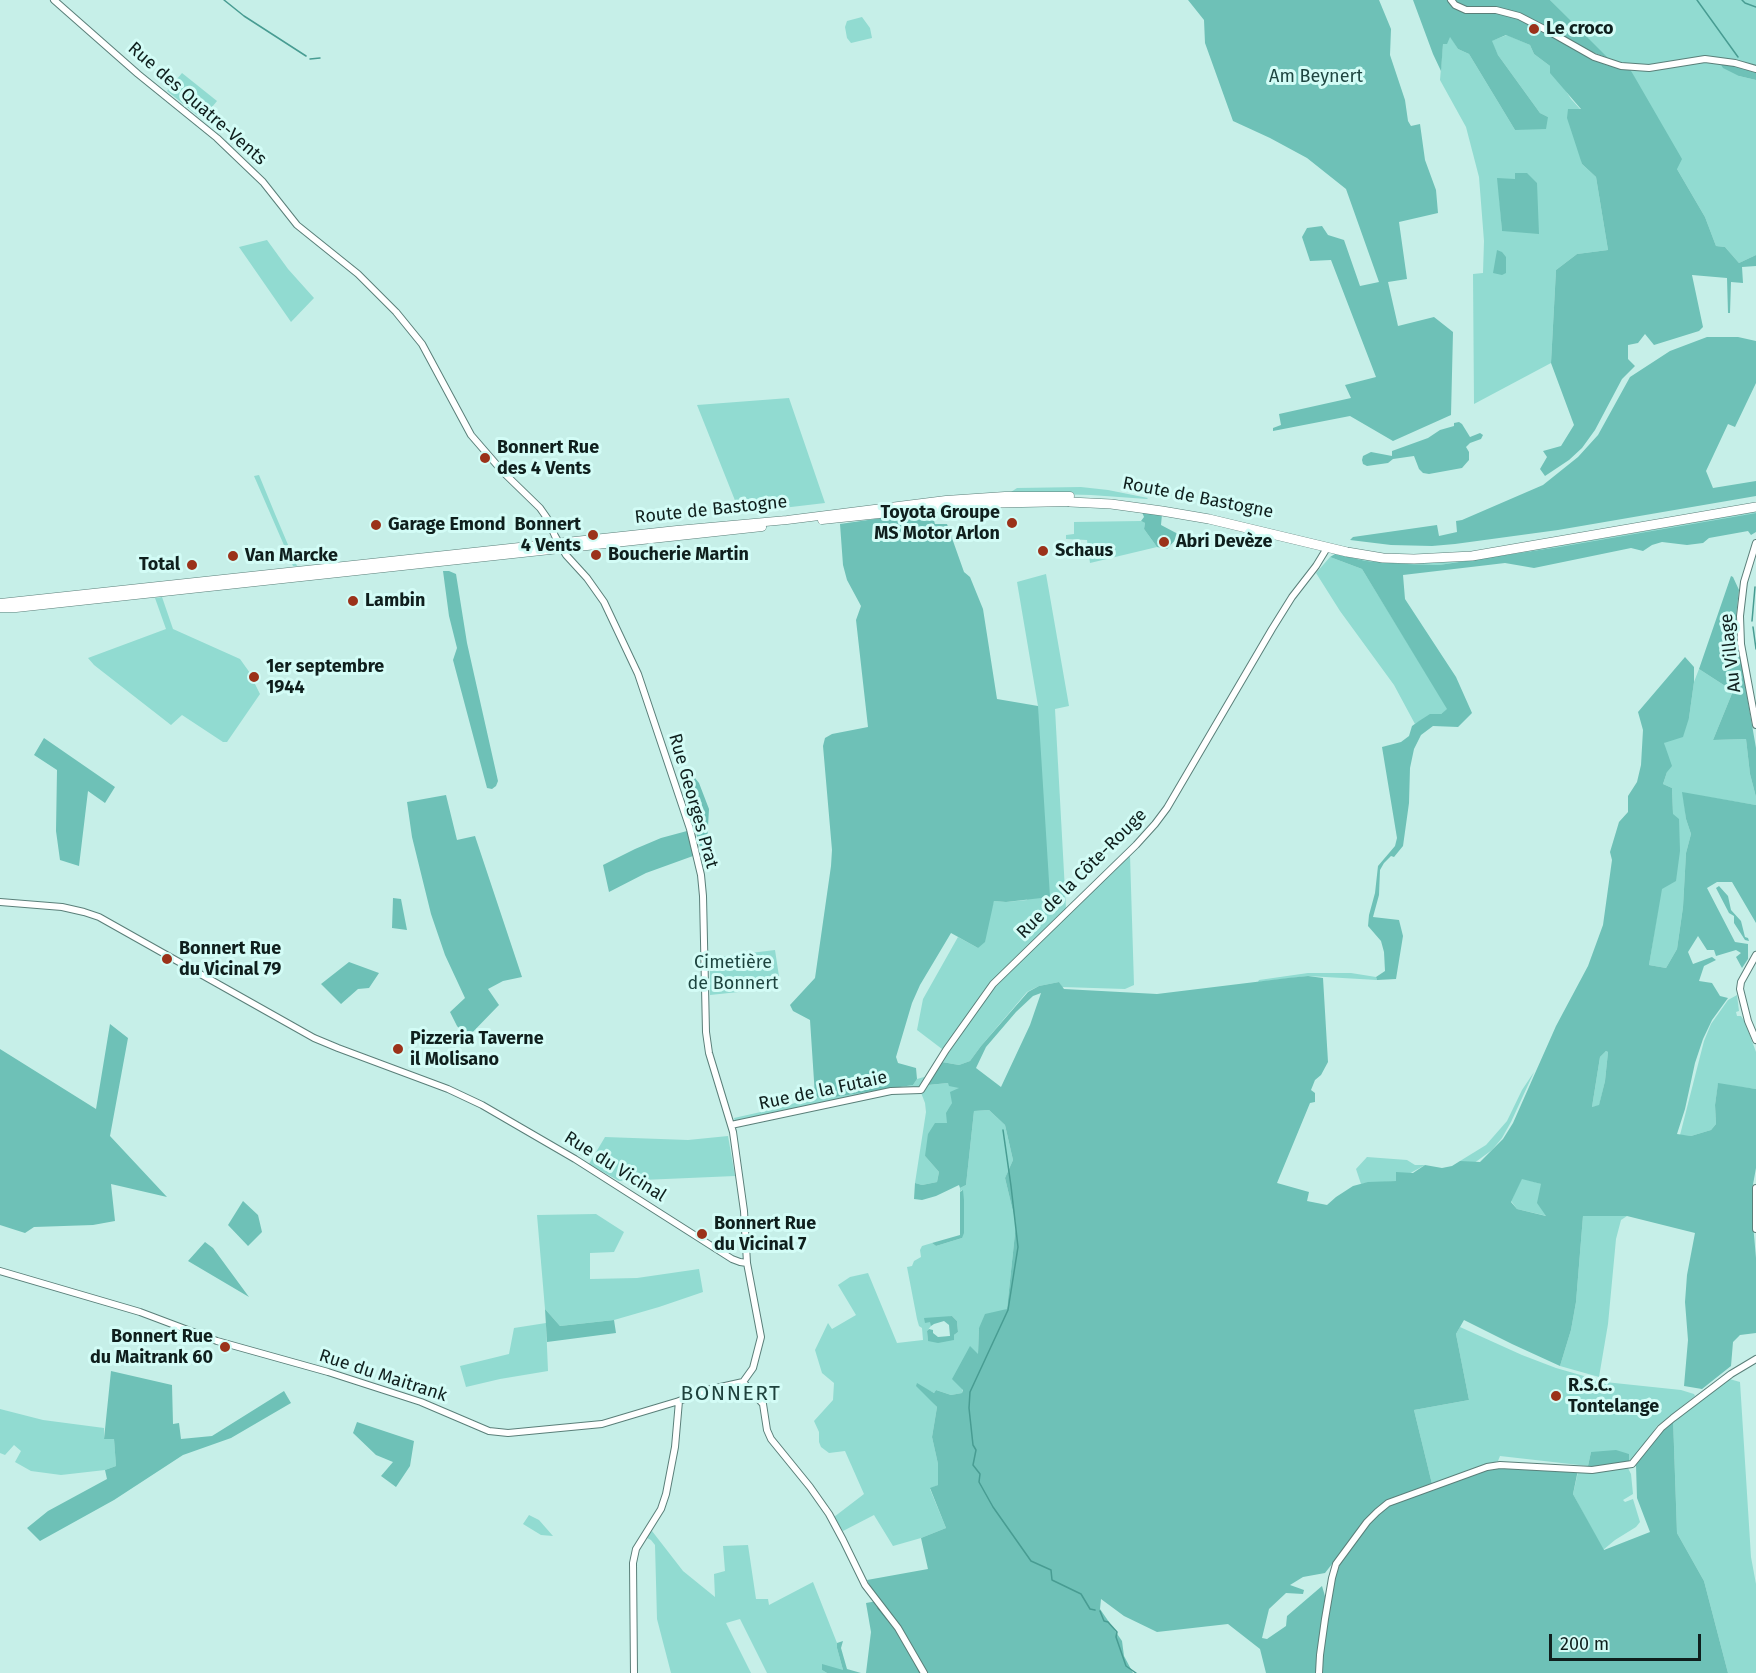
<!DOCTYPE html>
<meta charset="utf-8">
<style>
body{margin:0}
#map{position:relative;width:1756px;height:1673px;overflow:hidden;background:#c6efe8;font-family:"Fira Sans",sans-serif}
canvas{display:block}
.scale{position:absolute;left:1549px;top:1634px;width:152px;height:27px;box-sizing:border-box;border:3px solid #0f1f1d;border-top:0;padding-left:8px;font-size:18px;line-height:21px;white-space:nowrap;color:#0f1f1d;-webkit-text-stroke:4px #d3fcf6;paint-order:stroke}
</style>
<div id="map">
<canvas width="1756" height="1673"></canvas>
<div class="scale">200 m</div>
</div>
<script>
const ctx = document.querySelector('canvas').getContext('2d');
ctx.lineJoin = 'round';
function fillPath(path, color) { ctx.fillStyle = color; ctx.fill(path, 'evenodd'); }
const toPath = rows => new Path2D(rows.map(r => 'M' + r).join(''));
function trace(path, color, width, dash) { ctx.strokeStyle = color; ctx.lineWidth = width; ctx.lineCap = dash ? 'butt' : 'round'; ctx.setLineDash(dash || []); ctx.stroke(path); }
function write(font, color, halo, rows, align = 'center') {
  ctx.font = font + ' "Fira Sans",sans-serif'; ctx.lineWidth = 6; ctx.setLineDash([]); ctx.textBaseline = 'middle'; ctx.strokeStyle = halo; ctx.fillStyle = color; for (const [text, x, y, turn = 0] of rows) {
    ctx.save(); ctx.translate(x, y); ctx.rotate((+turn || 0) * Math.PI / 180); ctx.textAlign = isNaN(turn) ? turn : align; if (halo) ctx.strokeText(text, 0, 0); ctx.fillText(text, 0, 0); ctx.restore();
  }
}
fillPath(toPath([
 [1550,0,1756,0,1756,70,1739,76,1756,80,1756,255,1739,263,1725,247,1716,246,1705,217,1677,169,1630,69,1606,65,1593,59,1572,45,1606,58],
 [862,17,870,28,872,38,851,43,847,38,845,27,847,21],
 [1507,35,1530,45,1534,54,1550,66,1571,99,1581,110,1572,109,1582,164,1596,177,1608,250,1577,254,1556,270,1551,363,1474,404,1473,274,1483,273,1484,241,1479,177,1466,127,1440,80,1443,43,1450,36,1458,49,1469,54,1515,130,1548,117,1540,113,1498,55,1491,41],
 [1498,179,1516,179,1502,231],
 [182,73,217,101,202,119,167,91],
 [267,240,288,269,314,298,291,322,239,247],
 [789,398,825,503,740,513,697,405],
 [259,475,275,514,297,566,293,566,254,476],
 [1081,487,1108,490,1148,498,1147,499,1091,495,1013,493,1011,492,1017,488],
 [1756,511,1756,513,1559,547,1439,565,1407,564,1366,561,1335,554,1412,563,1450,562,1611,537],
 [1141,521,1145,523,1144,529,1157,547,1090,563,1087,540,1066,539,1066,535,1074,534,1074,522],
 [1330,557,1362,569,1448,709,1441,714,1430,715,1415,724,1394,685,1340,611,1316,573],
 [1046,574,1069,706,1055,709,1066,909,985,989,948,1043,942,1049,917,1030,923,999,958,937,978,948,994,901,1006,902,1027,900,1038,706,1017,582],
 [162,597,173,629,240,659,250,673,252,672,257,680,254,682,260,694,227,742,223,742,182,715,171,725,94,665,88,658,166,629,155,598],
 [1699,669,1733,691,1713,740,1746,739,1750,774,1756,797,1756,805,1683,793,1686,819,1691,834,1686,853,1683,907,1677,949,1666,968,1649,965,1673,814,1672,788,1663,784,1667,772,1664,743,1689,718,1694,682],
 [1130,855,1134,985,1125,989,1062,987,1059,982,1039,986,1027,992,981,1046,970,1061,959,1065,942,1062,989,994,1028,952],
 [775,950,780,983,748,987,748,991,710,995,710,958],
 [1308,973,1351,973,1376,977,1377,980,1308,976,1258,982,1259,980],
 [1737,995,1739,1011,1736,1012,1737,1016,1741,1016,1745,1022,1756,1052,1756,1089,1718,1084,1715,1105,1716,1124,1711,1130,1691,1136,1680,1135,1704,1041,1711,1024,1728,1000],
 [1606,1051,1608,1052,1605,1081,1599,1106,1592,1107,1600,1057],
 [1534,1072,1511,1122,1502,1138,1492,1150,1466,1169,1460,1161,1486,1145,1507,1121,1522,1090],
 [924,1077,929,1085,948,1083,960,1088,952,1103,948,1123,925,1156,939,1172,937,1182,922,1185,915,1183,926,1112,925,1103,920,1090,903,1089,736,1125,734,1118,783,1107,815,1096,822,1099,913,1085,917,1079],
 [989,1110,1005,1125,1013,1160,1005,1178,1016,1224,1007,1309,979,1328,978,1355,970,1347,962,1393,951,1395,936,1390,934,1393,917,1384,937,1407,932,1437,938,1464,938,1485,930,1489,946,1528,921,1538,893,1546,874,1515,843,1531,834,1517,864,1494,845,1451,829,1453,821,1447,819,1442,819,1432,814,1421,833,1400,834,1383,822,1373,815,1350,828,1323,832,1329,856,1315,838,1285,850,1277,868,1273,897,1343,923,1340,922,1328,919,1326,917,1319,907,1267,912,1266,914,1261,921,1257,920,1250,922,1246,932,1243,936,1246,962,1238,962,1190,960,1192,960,1188,966,1185,974,1111],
 [952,1316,957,1321,958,1332,954,1335,928,1341,927,1331,931,1326,931,1322],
 [728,1136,735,1176,619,1181,589,1164,605,1137,688,1140],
 [1367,1157,1407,1160,1415,1165,1425,1165,1396,1181,1361,1184,1356,1169],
 [1522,1178,1541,1184,1547,1216,1517,1209,1511,1201],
 [596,1214,624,1232,614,1252,590,1253,590,1279,637,1278,699,1269,703,1292,659,1307,614,1320,560,1326,545,1309,537,1215],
 [1583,1216,1627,1216,1621,1220,1616,1239,1608,1324,1599,1377,1560,1366,1571,1330,1576,1302],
 [546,1323,548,1371,500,1379,466,1387,460,1366,509,1354,514,1328],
 [1460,1327,1522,1355,1556,1368,1605,1382,1681,1390,1694,1394,1695,1396,1657,1426,1636,1456,1629,1461,1629,1454,1591,1452,1588,1466,1500,1456,1498,1461,1432,1484,1414,1410,1469,1400,1456,1334],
 [1726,1378,1740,1382,1751,1557,1756,1584,1756,1673,1728,1673,1704,1581,1677,1533,1673,1418],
 [0,1409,43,1420,104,1428,104,1439,114,1439,116,1466,105,1470,61,1475,31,1471,15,1462,21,1451,14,1445,5,1455,0,1453],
 [1626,1467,1628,1468,1631,1474,1633,1494,1623,1500,1625,1502,1633,1499,1640,1522,1636,1527,1615,1540,1603,1550,1573,1494,1578,1472],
 [529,1515,539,1520,553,1536,541,1535,523,1524],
 [652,1531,683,1571,715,1597,714,1574,725,1571,723,1546,748,1545,756,1599,768,1599,769,1605,813,1582,837,1643,837,1648,843,1670,822,1670,827,1673,767,1673,740,1619,726,1623,751,1673,671,1673,657,1619,655,1545,651,1540,645,1537]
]), '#91dbd1');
fillPath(toPath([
 [1188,0,1379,0,1391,29,1390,55,1405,100,1408,121,1411,126,1420,124,1425,160,1436,190,1438,213,1399,222,1407,279,1388,282,1398,326,1434,317,1453,332,1451,415,1393,441,1350,416,1273,431,1273,428,1281,425,1279,414,1351,398,1345,385,1376,377,1331,260,1310,261,1302,237,1307,228,1322,226,1328,235,1344,240,1360,286,1379,282,1346,189,1307,158,1270,138,1233,121,1205,43,1204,20],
 [1413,0,1550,0,1608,58,1576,46,1593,59,1606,65,1630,69,1682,159,1677,169,1705,217,1716,246,1725,247,1739,263,1756,255,1756,266,1742,267,1743,283,1731,282,1730,313,1728,313,1727,278,1692,275,1703,327,1699,331,1654,345,1645,334,1638,343,1628,345,1628,359,1635,366,1622,379,1595,430,1582,448,1569,460,1545,476,1540,469,1547,457,1543,451,1561,446,1574,425,1551,363,1556,270,1577,254,1608,250,1596,177,1582,164,1567,118,1568,109,1581,109,1550,73,1550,66,1534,54,1530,45,1506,35,1492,41,1498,55,1540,113,1548,117,1546,129,1515,130,1469,54,1458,49,1450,37,1447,44,1443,44,1441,71,1433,54],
 [1720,63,1756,70,1756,80,1739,76,1723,68],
 [1515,173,1527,173,1537,183,1539,234,1502,231,1497,178,1515,179],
 [1497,250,1502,252,1506,257,1506,273,1502,275,1493,273],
 [1707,337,1738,337,1756,341,1756,383,1735,427,1728,424,1706,471,1713,488,1756,481,1756,496,1558,530,1455,544,1432,546,1391,545,1350,540,1353,537,1437,525,1439,536,1457,532,1456,521,1462,520,1543,485,1578,457,1598,435,1630,377,1670,351],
 [1459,422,1462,424,1470,437,1480,433,1483,435,1481,439,1470,443,1466,447,1469,452,1469,460,1462,468,1429,474,1423,473,1419,469,1414,456,1393,459,1388,463,1367,466,1363,464,1362,460,1363,456,1371,452,1392,456,1392,451,1428,438,1440,430,1454,426,1454,423],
 [931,511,935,524,947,524,964,572,970,577,983,609,997,699,1038,706,1050,897,1006,902,994,901,985,942,978,948,951,933,920,985,912,1003,896,1057,898,1063,916,1068,917,1079,913,1085,822,1099,815,1096,810,1020,793,1011,790,1005,815,978,831,866,832,850,823,746,825,738,832,734,868,727,856,620,861,606,847,580,843,565,840,524],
 [1142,512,1162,514,1161,525,1178,534,1177,538,1167,549,1157,547,1144,529,1145,523,1141,521,1144,517],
 [1756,513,1756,532,1751,535,1748,531,1709,538,1703,543,1687,545,1662,542,1652,545,1643,551,1631,548,1534,568,1505,563,1403,575,1405,599,1456,677,1472,713,1458,727,1433,726,1421,735,1414,749,1410,768,1409,803,1403,846,1394,857,1391,856,1384,863,1380,870,1379,895,1373,917,1399,920,1403,936,1396,979,1377,980,1376,977,1385,971,1384,952,1381,941,1368,926,1369,915,1375,893,1378,866,1395,846,1397,838,1382,747,1401,742,1409,736,1412,726,1419,721,1430,714,1441,714,1447,709,1362,569,1330,557,1335,554,1366,561,1407,564,1439,565,1559,547],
 [443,571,449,571,456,574,467,643,498,781,496,786,492,789,487,788,453,660,457,648,449,616],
 [1731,576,1733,577,1739,590,1736,616,1738,644,1756,748,1756,797,1750,774,1746,739,1713,740,1733,691,1699,669],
 [1685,657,1694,667,1694,682,1689,718,1683,737,1664,743,1672,766,1667,772,1663,784,1672,788,1673,814,1679,819,1680,851,1676,881,1662,889,1649,965,1666,968,1677,949,1683,907,1686,853,1691,834,1686,819,1682,792,1756,805,1756,923,1732,882,1717,882,1707,888,1735,942,1748,944,1748,959,1742,968,1736,957,1741,953,1736,950,1716,956,1714,950,1707,950,1698,936,1688,952,1693,964,1712,957,1716,960,1704,966,1699,981,1712,983,1720,996,1728,998,1712,1020,1703,1039,1695,1063,1685,1109,1677,1134,1691,1136,1711,1130,1716,1124,1715,1105,1718,1083,1756,1089,1756,1168,1752,1190,1752,1212,1756,1258,1756,1333,1740,1335,1733,1342,1731,1366,1702,1389,1684,1386,1688,1340,1685,1302,1687,1275,1695,1233,1627,1216,1583,1216,1576,1302,1571,1330,1560,1366,1512,1344,1464,1320,1456,1334,1469,1400,1414,1410,1432,1484,1487,1467,1578,1470,1573,1494,1604,1550,1650,1532,1637,1498,1636,1465,1661,1428,1673,1418,1677,1533,1704,1581,1728,1673,1266,1673,1260,1649,1228,1624,1157,1632,1124,1616,1101,1599,1100,1609,1122,1641,1124,1656,1133,1673,866,1673,871,1632,866,1603,877,1601,867,1580,928,1569,921,1538,946,1528,930,1488,938,1485,938,1464,932,1437,937,1407,916,1386,917,1383,934,1393,936,1390,951,1395,962,1393,963,1390,952,1379,970,1346,978,1354,979,1328,985,1314,1007,1309,1016,1224,1005,1178,1013,1160,1005,1125,989,1110,974,1111,966,1185,960,1188,959,1185,936,1196,922,1200,914,1199,915,1183,922,1185,937,1182,939,1172,925,1156,928,1134,935,1123,947,1123,946,1113,952,1103,950,1092,959,1088,949,1086,948,1083,928,1085,942,1062,959,1065,970,1061,981,1046,1028,992,1039,986,1059,982,1064,989,1157,994,1288,978,1308,976,1323,978,1328,1062,1321,1075,1315,1080,1311,1090,1315,1093,1315,1102,1310,1103,1277,1183,1309,1192,1307,1201,1327,1205,1336,1197,1353,1186,1368,1182,1396,1181,1396,1172,1413,1173,1425,1165,1442,1168,1452,1166,1460,1161,1480,1162,1503,1139,1513,1123,1556,1026,1588,966,1603,925,1612,860,1610,852,1619,822,1628,812,1628,796,1637,782,1641,765,1643,730,1638,712],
 [1041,993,1030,1025,1001,1087,976,1068,986,1047,1016,1012,1033,996],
 [1606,1051,1608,1052,1605,1081,1599,1105,1592,1107,1600,1057],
 [1522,1179,1541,1184,1537,1203,1546,1216,1517,1209,1511,1202],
 [1332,1564,1336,1564,1327,1603,1322,1586,1287,1616,1286,1626,1267,1639,1262,1638,1269,1609,1286,1593,1303,1594,1304,1590,1290,1585,1303,1577,1325,1573],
 [44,738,115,787,105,803,88,791,79,866,60,860,56,831,57,770,34,755],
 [695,778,699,783,709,809,707,843,700,847,681,778],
 [446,795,457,840,475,836,522,977,503,981,488,989,499,1005,467,1038,457,1026,450,1012,465,998,445,955,431,914,412,837,407,802],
 [687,831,693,856,646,873,609,892,603,865,635,849,661,838],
 [1719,886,1728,896,1731,910,1741,921,1745,937,1748,938,1749,941,1745,940,1734,923,1734,916,1729,913,1716,888],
 [393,898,401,899,407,930,392,928],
 [349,962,379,973,369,988,358,989,341,1004,321,984],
 [110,1024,128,1038,110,1136,167,1197,111,1184,115,1221,93,1225,34,1227,25,1233,0,1225,0,1049,96,1109],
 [963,1190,964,1200,964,1233,962,1238,936,1246,932,1243,960,1235,960,1192],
 [243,1201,258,1215,262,1232,248,1246,228,1225],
 [205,1242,213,1248,249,1297,188,1261],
 [545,1309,560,1326,614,1320,616,1333,547,1342],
 [952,1316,957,1321,958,1332,954,1335,954,1340,938,1343,928,1341,927,1331,929,1329,933,1330,933,1333,938,1337,950,1336,949,1325,944,1321,934,1324,931,1326,930,1322,925,1323,924,1318],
 [111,1371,172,1385,173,1424,179,1423,181,1439,212,1436,284,1391,291,1403,231,1438,183,1455,114,1500,40,1541,27,1528,48,1511,107,1479,105,1470,116,1466,114,1439,104,1439],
 [357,1422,414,1441,410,1466,396,1487,381,1476,393,1462,376,1455,353,1433],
 [1616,1450,1629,1454,1629,1461,1619,1465,1591,1468,1588,1466,1591,1452],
 [843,1641,841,1648,847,1669,861,1673,827,1673,822,1670,822,1664,843,1670,837,1648,837,1643]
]), '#6ec1b7');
trace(toPath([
 [224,0,244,16,306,56],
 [1697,0,1738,57],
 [1742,0,1745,3,1756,7],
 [310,59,320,58],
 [1752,621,1755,587],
 [1753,627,1756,649],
 [1003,1130,1011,1186,1018,1247,1008,1310,970,1392,969,1408,973,1445,976,1450,973,1465,980,1474,979,1482,993,1507,1031,1561,1051,1570,1052,1580,1081,1594,1090,1609,1095,1610],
 [878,1608,887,1619],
 [1100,1611,1104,1621,1108,1622,1117,1632,1116,1637,1126,1666,1136,1673],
 [915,1663,920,1673]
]), '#489c92', 1.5);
const minor = toPath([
 [1451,0,1455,5,1466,10,1496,10,1519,16,1550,32,1594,57,1621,66,1649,68,1705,59,1735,63,1756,69],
 [1756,543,1744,582,1740,616,1741,644,1756,725],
 [0,902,62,907,84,912,99,917,314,1038,338,1048,448,1089,482,1105,575,1159,732,1259,740,1262,747,1263],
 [1756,955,1741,982,1740,989,1748,1021,1756,1040],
 [731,1125,891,1091,921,1090,946,1050,993,984,1136,845,1155,824,1167,808,1272,629,1292,597,1316,566,1327,548],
 [1756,1188,1756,1229],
 [0,1271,140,1312,217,1341,328,1372,421,1402,489,1431,508,1433,602,1424,679,1401,707,1390,743,1382,753,1368,761,1337,747,1263,744,1211,733,1132,709,1053,706,1032,703,896,701,875,690,829,638,674,604,602,587,578,566,555,555,536,547,518,540,508,503,472,471,435,422,344,396,312,358,274,297,225,263,182,217,138,138,74,54,0],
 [743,1382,763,1404,767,1430,771,1439,810,1487,829,1514,843,1540,865,1585,898,1628,924,1673],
 [634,1673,633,1563,636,1549,661,1509,666,1494,675,1447,679,1401],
 [1319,1673,1320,1655,1325,1619,1332,1578,1336,1564,1367,1522,1377,1512,1388,1503,1487,1467,1500,1465,1592,1470,1632,1464,1661,1428,1673,1418,1731,1374,1756,1359]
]);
const major = toPath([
 [822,520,975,504,1070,502],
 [0,603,677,530,787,520,946,500,1005,496,1070,496],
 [0,608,16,608,762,527]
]);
const highway = toPath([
 [1070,502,1111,504,1162,511,1209,519,1347,552,1383,558,1414,559,1472,556,1756,507]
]);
trace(minor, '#5a7f79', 8);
trace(major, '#5a7f79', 9);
trace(highway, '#5a7f79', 10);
trace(minor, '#fff', 6);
trace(major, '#fff', 8);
trace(highway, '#fff', 9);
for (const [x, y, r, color] of [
 [1534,29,6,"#9b321a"],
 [485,458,6,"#9b321a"],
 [1012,523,6,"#9b321a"],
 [376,525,6,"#9b321a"],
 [593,535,6,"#9b321a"],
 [1164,542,6,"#9b321a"],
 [1043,551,6,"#9b321a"],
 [596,555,6,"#9b321a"],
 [233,556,6,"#9b321a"],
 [192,565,6,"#9b321a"],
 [353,601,6,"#9b321a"],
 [254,677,6,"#9b321a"],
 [167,959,6,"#9b321a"],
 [398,1049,6,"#9b321a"],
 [702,1234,6,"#9b321a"],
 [225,1347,6,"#9b321a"],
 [1556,1396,6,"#9b321a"]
]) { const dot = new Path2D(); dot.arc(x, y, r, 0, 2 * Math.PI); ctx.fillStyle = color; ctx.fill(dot); trace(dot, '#d3fcf6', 2); }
write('bold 18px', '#0f1f1d', '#d3fcf6', [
 ["Le croco",1546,29],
 ["Bonnert Rue",497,448],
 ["des 4 Vents",497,469],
 ["Toyota Groupe",1000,513,"right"],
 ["MS Motor Arlon",1000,534,"right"],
 ["Garage Emond",388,525],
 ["Bonnert",581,525,"right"],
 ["4 Vents",581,546,"right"],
 ["Abri Devèze",1176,542],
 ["Schaus",1055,551],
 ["Boucherie Martin",608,555],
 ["Van Marcke",245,556],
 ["Total",180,565,"right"],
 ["Lambin",365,601],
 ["1er septembre",266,667],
 ["1944",266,688],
 ["Bonnert Rue",179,949],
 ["du Vicinal 79",179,970],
 ["Pizzeria Taverne",410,1039],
 ["il Molisano",410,1060],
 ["Bonnert Rue",714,1224],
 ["du Vicinal 7",714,1245],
 ["Bonnert Rue",213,1337,"right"],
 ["du Maitrank 60",213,1358,"right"],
 ["R.S.C.",1568,1386],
 ["Tontelange",1568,1407]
], 'left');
write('18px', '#1e4540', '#d3fcf6', [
 ["Am Beynert",1316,77],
 ["Cimetière",733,963],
 ["de Bonnert",733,984]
]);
write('18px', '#0f1f1d', '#d3fcf6', [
 ["Rue des Quatre-Vents",197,104,41],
 ["Route de Bastogne",1198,498,11],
 ["Route de Bastogne",711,510,-6],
 ["Au Village",1731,653,-96],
 ["Rue Georges Prat",693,801,74],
 ["Rue de la Côte-Rouge",1082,874,-45],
 ["Rue de la Futaie",823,1091,-12],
 ["Rue du Vicinal",615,1167,32],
 ["Rue du Maitrank",383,1376,18]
]);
ctx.letterSpacing = '1.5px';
write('21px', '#1f433e', '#d3fcf6', [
 ["BONNERT",731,1394]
]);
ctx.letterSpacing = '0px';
</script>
